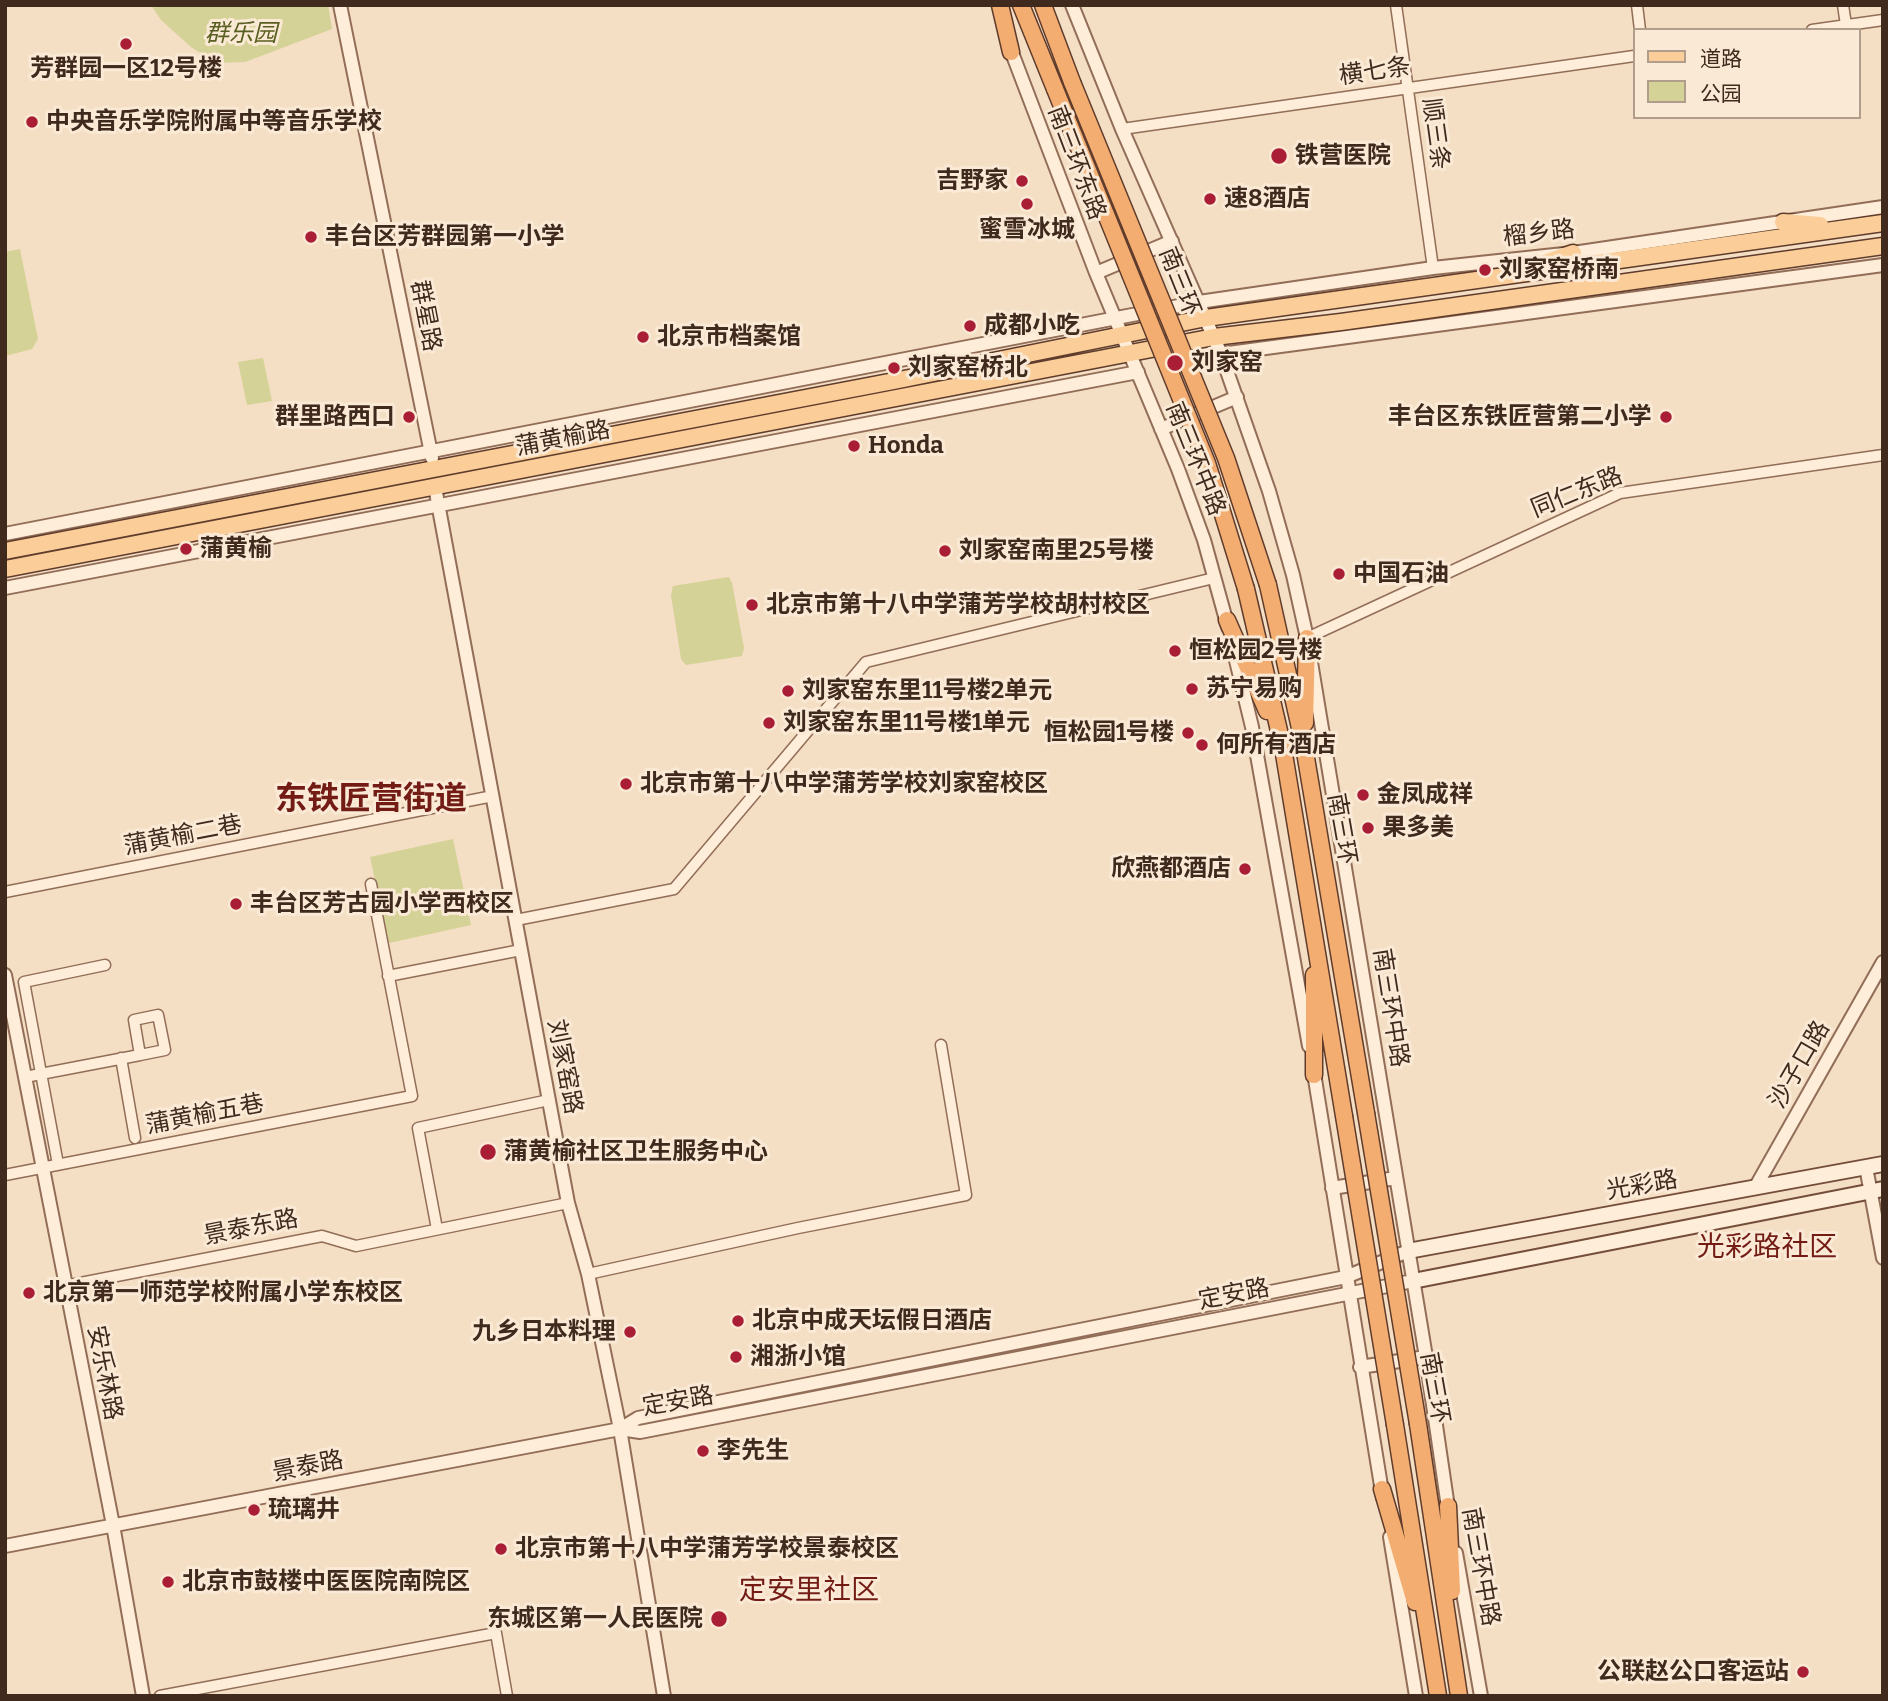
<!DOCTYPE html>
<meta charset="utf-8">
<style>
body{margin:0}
#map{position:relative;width:1888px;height:1701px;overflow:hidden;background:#f4dec4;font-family:Bitter,"Noto Sans SC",serif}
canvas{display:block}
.frame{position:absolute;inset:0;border:7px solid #40291d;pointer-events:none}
.legend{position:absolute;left:1633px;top:28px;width:228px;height:91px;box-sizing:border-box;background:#faead5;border:2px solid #b09d8b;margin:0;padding:9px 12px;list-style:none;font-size:21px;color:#40291d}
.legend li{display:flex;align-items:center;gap:14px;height:35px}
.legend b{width:35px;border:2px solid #b09d8b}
</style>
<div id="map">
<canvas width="1888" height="1701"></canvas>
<div class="frame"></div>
<ul class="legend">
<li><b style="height:9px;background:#fbcd98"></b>道路</li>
<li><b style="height:19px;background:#d4d296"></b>公园</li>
</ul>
</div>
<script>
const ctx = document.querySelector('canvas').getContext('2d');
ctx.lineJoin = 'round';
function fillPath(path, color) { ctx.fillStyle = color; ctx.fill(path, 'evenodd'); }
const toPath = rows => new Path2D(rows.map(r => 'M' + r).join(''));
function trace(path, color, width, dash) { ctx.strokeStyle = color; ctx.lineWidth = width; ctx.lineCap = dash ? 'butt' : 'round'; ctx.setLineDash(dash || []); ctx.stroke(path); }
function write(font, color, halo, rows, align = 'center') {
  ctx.font = font + ' Bitter,"Noto Sans SC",serif'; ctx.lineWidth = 6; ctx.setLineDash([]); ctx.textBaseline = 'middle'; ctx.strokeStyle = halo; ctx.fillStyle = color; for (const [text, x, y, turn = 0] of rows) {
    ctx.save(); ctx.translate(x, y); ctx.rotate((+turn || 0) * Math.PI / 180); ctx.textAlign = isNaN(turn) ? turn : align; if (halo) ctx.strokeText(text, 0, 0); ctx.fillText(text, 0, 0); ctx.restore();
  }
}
fillPath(toPath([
 [151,5,328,5,332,29,245,62,216,63,191,47,161,20],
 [20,249,38,339,32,349,5,356,5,252],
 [263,358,272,401,247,405,238,362],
 [729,577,732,583,744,648,742,656,686,665,681,659,671,595,673,586],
 [453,839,471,925,389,943,370,857]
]), '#d4d296');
const minor = toPath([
 [1396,5,1433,268],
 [1637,5,1640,30],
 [1843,5,1846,25],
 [1812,30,1883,20],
 [1122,129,1634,56],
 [1307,638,1620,493,1883,455],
 [5,892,493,796],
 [516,920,674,889,866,662,1214,578],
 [388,976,521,950],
 [121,1058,135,1138],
 [25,1077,140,1055,134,1020,158,1015,165,1050,140,1055],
 [57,1159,24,982,105,965],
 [5,1175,412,1096,371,884],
 [437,1229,418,1128,549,1100],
 [588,1274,798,1228,966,1195,941,1045],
 [65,1286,322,1236,356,1246,568,1203],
 [160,1696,496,1633,507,1696]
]);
const tertiary = toPath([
 [340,5,432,458],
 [1072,5,1122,129,1221,354,1269,491,1293,575,1307,638,1426,1357,1449,1514],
 [1009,45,1096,273,1178,469,1204,540,1228,627],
 [1096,273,1172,241],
 [1221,354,1883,265],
 [1161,429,1237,397],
 [435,487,568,1203,588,1274,620,1429,664,1696],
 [5,534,1199,302,1433,268,1573,253,1883,207],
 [5,588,1138,372],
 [1233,648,1252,727,1309,1046],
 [5,975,113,1525,143,1696],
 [1313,1067,1383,1498],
 [1866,1167,1883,1258],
 [1332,1188,1396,1178],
 [1755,1188,1883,962],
 [1360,1367,1426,1357],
 [620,1429,638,1418,1346,1277,1408,1251],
 [1390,1537,1416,1696],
 [5,1546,620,1429,640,1432,1413,1281],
 [1456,1553,1481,1696]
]);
const secondary = toPath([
 [1408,1251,1883,1164],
 [1413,1281,1883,1189]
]);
const primary = toPath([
 [1783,222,1820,225],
 [1542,264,1573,253],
 [5,551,894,381,1206,318,1883,223],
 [5,569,1214,337,1341,322,1883,246]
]);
const trunk = toPath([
 [1000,5,1011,52],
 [1021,5,1055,89],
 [1043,5,1072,82],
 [1268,585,1304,746,1366,1113],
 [1246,589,1283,748,1344,1116],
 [1227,620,1267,711],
 [1305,723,1307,638],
 [1314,975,1314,1075],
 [1418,1424,1459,1696],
 [1395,1425,1438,1696],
 [1382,1489,1415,1602],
 [1448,1506,1452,1591]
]);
trace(minor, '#926d57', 13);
trace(tertiary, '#926d57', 16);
trace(secondary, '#744e3a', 18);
trace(primary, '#5f3c2c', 19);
trace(trunk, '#5f3c2c', 19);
trace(minor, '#fdedd9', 10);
trace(tertiary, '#fdedd9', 12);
trace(secondary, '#fdedd9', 14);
trace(primary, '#fbcd98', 16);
trace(trunk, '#f4ad71', 16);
const trunkBridge = toPath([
 [1072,82,1226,458,1268,585],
 [1055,89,1207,463,1246,589],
 [1366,1113,1418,1424],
 [1344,1116,1395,1425]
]);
trace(trunkBridge, '#5f3c2c', 19, []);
trace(trunkBridge, '#f4ad71', 16);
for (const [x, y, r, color] of [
 [126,44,7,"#a91e35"],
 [32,122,7,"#a91e35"],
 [1279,156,9,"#a91e35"],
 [1022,181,7,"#a91e35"],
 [1210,199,7,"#a91e35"],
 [1027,204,7,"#a91e35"],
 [311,237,7,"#a91e35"],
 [1485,270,7,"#a91e35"],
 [970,326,7,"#a91e35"],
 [643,337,7,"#a91e35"],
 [1175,363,9,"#a91e35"],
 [894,368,7,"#a91e35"],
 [409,417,7,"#a91e35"],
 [1666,417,7,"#a91e35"],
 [854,446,7,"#a91e35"],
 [186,549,7,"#a91e35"],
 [945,551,7,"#a91e35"],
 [1339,574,7,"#a91e35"],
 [752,605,7,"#a91e35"],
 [1175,651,7,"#a91e35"],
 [1192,689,7,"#a91e35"],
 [788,691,7,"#a91e35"],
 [769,723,7,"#a91e35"],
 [1188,733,7,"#a91e35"],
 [1202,745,7,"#a91e35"],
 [626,784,7,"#a91e35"],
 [1363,795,7,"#a91e35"],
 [1368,828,7,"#a91e35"],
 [1245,869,7,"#a91e35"],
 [236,904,7,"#a91e35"],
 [488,1152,9,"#a91e35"],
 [29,1293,7,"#a91e35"],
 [738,1321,7,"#a91e35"],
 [630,1332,7,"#a91e35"],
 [736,1357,7,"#a91e35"],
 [703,1451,7,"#a91e35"],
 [254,1510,7,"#a91e35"],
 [501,1549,7,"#a91e35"],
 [168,1582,7,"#a91e35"],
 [719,1619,9,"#a91e35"],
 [1803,1672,7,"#a91e35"]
]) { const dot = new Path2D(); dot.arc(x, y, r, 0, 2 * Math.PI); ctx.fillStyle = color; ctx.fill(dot); trace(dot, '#faead5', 2.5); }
write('italic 24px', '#595f21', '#faead5', [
 ["群乐园",241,34]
]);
write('bold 24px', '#40291d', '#faead5', [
 ["芳群园一区12号楼",126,69,"center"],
 ["中央音乐学院附属中等音乐学校",46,122],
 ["铁营医院",1295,156],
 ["吉野家",1008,181,"right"],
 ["速8酒店",1224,199],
 ["蜜雪冰城",1027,230,"center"],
 ["丰台区芳群园第一小学",325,237],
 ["刘家窑桥南",1499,270],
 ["成都小吃",984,326],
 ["北京市档案馆",657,337],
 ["刘家窑",1191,363],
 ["刘家窑桥北",908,368],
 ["群里路西口",395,417,"right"],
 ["丰台区东铁匠营第二小学",1652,417,"right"],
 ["Honda",868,446],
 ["蒲黄榆",200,549],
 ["刘家窑南里25号楼",959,551],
 ["中国石油",1353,574],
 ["北京市第十八中学蒲芳学校胡村校区",766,605],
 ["恒松园2号楼",1189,651],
 ["苏宁易购",1206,689],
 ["刘家窑东里11号楼2单元",802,691],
 ["刘家窑东里11号楼1单元",783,723],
 ["恒松园1号楼",1174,733,"right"],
 ["何所有酒店",1216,745],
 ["北京市第十八中学蒲芳学校刘家窑校区",640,784],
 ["金凤成祥",1377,795],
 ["果多美",1382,828],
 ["欣燕都酒店",1231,869,"right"],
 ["丰台区芳古园小学西校区",250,904],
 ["蒲黄榆社区卫生服务中心",504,1152],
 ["北京第一师范学校附属小学东校区",43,1293],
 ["北京中成天坛假日酒店",752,1321],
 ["九乡日本料理",616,1332,"right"],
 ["湘浙小馆",750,1357],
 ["李先生",717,1451],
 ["琉璃井",268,1510],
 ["北京市第十八中学蒲芳学校景泰校区",515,1549],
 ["北京市鼓楼中医医院南院区",182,1582],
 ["东城区第一人民医院",703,1619,"right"],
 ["公联赵公口客运站",1789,1672,"right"]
], 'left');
write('24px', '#40291d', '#faead5', [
 ["横七条",1375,72,-8],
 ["顺三条",1435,134,82],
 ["南三环东路",1076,163,69],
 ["榴乡路",1539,234,-7],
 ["南三环",1179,282,68],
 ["群星路",425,316,79],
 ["蒲黄榆路",563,439,-11],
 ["南三环中路",1195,459,68],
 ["同仁东路",1577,493,-22],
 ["南三环",1341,829,80],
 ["蒲黄榆二巷",183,836,-11],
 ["南三环中路",1390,1008,81],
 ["沙子口路",1800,1065,-60],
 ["刘家窑路",564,1067,79],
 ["蒲黄榆五巷",205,1115,-11],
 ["光彩路",1642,1186,-10],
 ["景泰东路",251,1228,-11],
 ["定安路",1234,1295,-11],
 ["安乐林路",104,1373,79],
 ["南三环",1434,1388,80],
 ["定安路",678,1402,-10],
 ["景泰路",308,1467,-11],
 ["南三环中路",1480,1567,80]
]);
write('28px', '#731c16', '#faead5', [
 ["光彩路社区",1767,1248],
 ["定安里社区",809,1591]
]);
write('bold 32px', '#731c16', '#faead5', [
 ["东铁匠营街道",371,800]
]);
</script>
